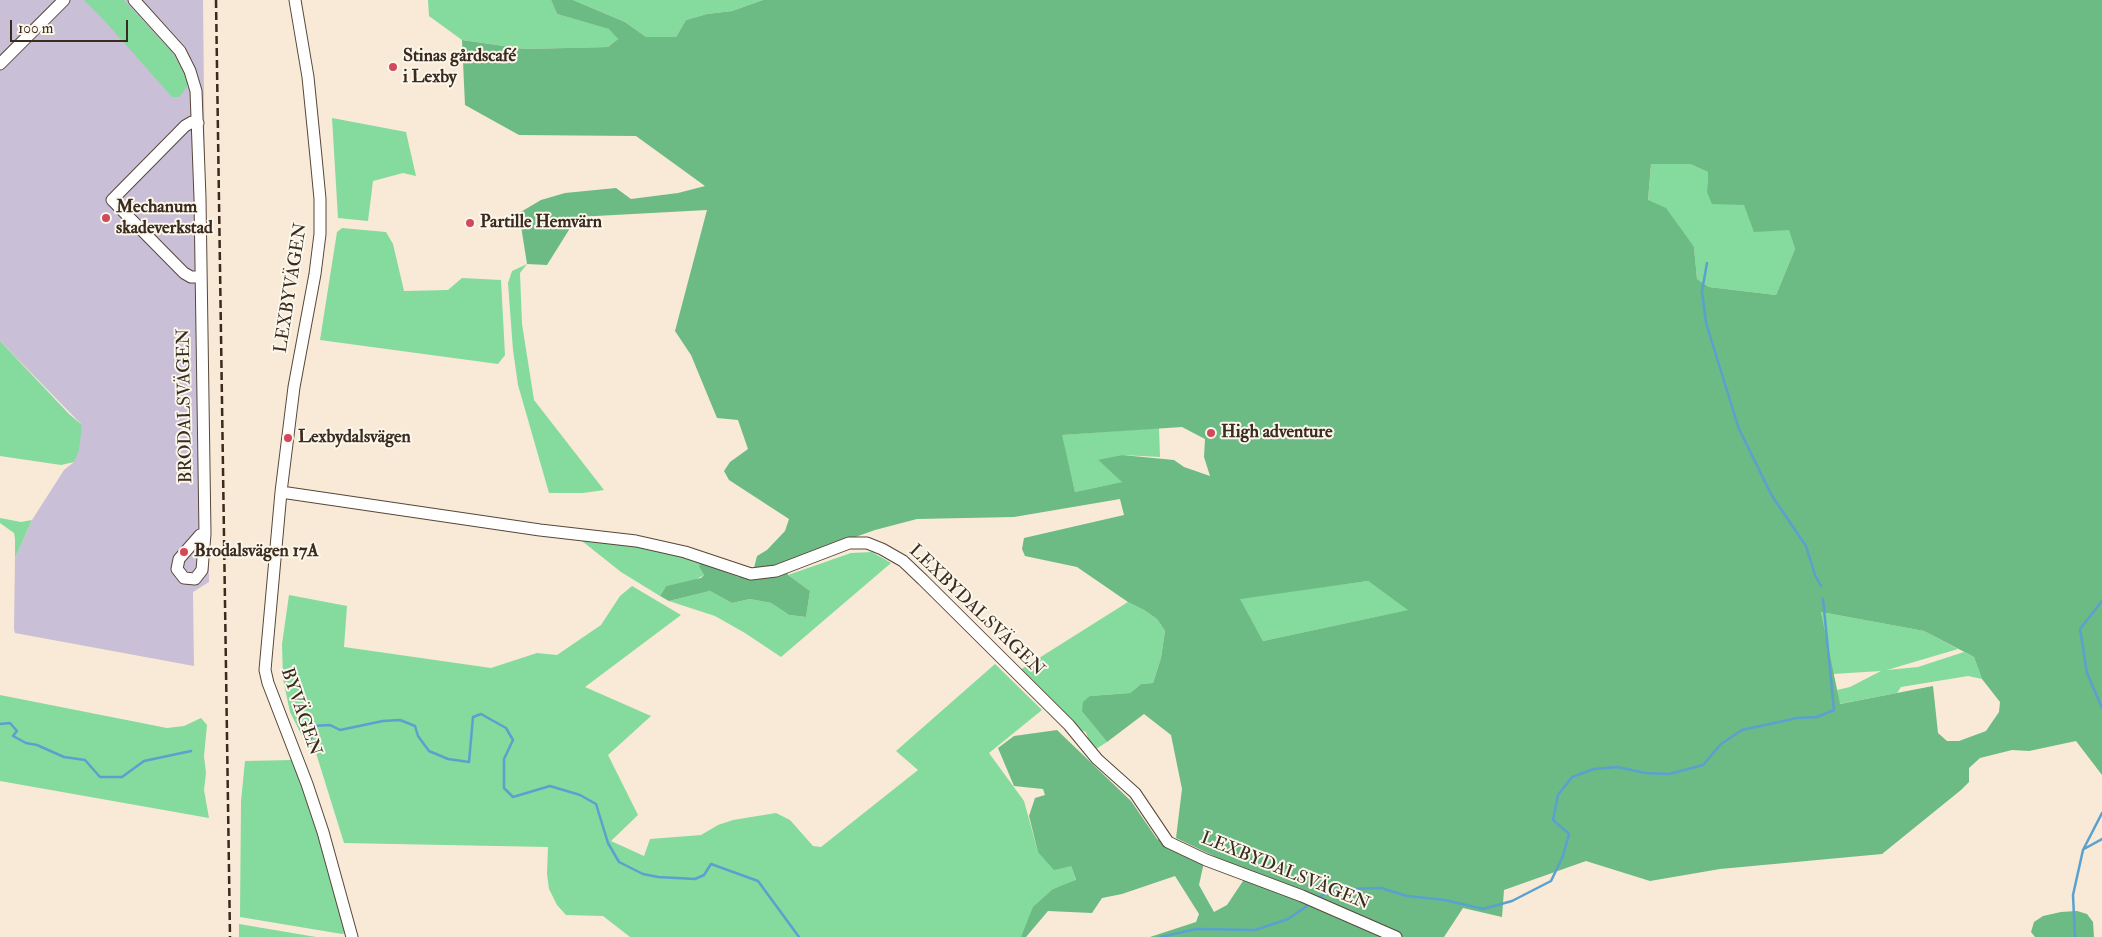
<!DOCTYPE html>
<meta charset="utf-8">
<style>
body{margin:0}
#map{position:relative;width:2102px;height:937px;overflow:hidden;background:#f8ead6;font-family:"IM FELL Double Pica",serif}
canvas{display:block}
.scale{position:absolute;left:10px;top:20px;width:118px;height:22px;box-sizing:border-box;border:2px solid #3b2a1e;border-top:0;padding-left:6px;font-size:15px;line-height:18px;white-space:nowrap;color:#3b2a1e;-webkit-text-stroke:4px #fbf7ec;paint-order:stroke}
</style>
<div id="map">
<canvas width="2102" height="937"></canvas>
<div class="scale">100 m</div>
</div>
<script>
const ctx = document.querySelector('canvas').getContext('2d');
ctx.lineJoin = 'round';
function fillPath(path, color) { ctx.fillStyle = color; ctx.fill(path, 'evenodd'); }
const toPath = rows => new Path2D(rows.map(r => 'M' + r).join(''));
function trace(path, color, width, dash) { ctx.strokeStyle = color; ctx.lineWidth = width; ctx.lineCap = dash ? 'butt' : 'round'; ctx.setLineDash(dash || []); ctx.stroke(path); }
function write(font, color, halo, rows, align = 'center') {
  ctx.font = font + ' "IM FELL Double Pica",serif'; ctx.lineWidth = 4; ctx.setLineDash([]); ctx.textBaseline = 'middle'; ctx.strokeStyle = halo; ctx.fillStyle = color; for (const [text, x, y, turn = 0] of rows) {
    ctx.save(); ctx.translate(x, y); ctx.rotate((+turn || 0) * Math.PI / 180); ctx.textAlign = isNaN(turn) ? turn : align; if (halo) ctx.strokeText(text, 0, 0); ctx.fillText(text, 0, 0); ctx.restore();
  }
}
fillPath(toPath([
 [0,0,203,0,209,582,193,592,194,666,15,633,14,629,15,558,32,520,64,470,74,462,82,425,0,341]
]), '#c9bfd7');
fillPath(toPath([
 [84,0,124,0,172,52,180,66,187,80,187,87,179,97,172,97,104,20],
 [428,0,551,0,557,14,610,29,618,39,608,47,525,49,462,40,429,16],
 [573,0,763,0,732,11,707,14,686,20,676,37,646,37,625,22],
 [332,118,406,132,416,176,403,173,373,181,368,221,338,218],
 [1651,164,1690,164,1708,172,1707,192,1744,205,1789,229,1795,249,1776,295,1709,287,1697,279,1694,247,1648,201],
 [342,228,386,232,393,244,404,291,448,290,462,278,501,280,505,355,498,364,320,340,337,232],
 [527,264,520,273,522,324,534,400,604,490,583,493,549,493,518,385,513,350,508,283,512,271],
 [0,341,69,414,82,425,79,450,74,462,61,465,0,456],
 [1159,428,1160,457,1122,455,1099,461,1123,482,1075,492,1061,435],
 [0,518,21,522,32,520,15,558,15,539,14,533,0,523],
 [584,539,613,542,670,552,700,563,699,567,704,575,695,580,666,586,660,596,621,572,582,541],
 [872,552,891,563,781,657,745,633,715,616,669,601,710,591,732,603,750,599,771,603,789,615,806,617,810,591,788,575,851,553],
 [1368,581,1409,610,1263,641,1239,598],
 [632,586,681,615,585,687,651,716,608,755,638,815,611,841,644,856,650,839,701,835,718,825,733,820,776,813,790,820,813,846,821,847,918,770,896,751,995,664,1042,710,989,753,1024,801,1038,852,1071,866,1076,881,1053,889,1021,937,630,937,603,916,566,915,557,905,549,889,547,874,548,847,344,843,316,753,305,742,290,712,283,679,282,644,289,595,347,606,344,647,491,668,537,653,557,655,601,625,620,596],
 [1128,602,1144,610,1157,619,1165,631,1161,658,1153,683,1141,684,1130,693,1090,696,1088,718,1107,742,1096,749,1089,741,1086,732,1080,730,1020,670],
 [1821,612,1924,631,1958,649,1887,670,1918,667,1964,652,1974,657,1982,679,1968,676,1901,687,1897,693,1839,704,1837,690,1850,687,1881,671,1833,674],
 [0,695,167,728,184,726,201,718,207,725,204,756,206,773,204,790,209,818,0,781],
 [292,760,313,815,346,933,342,934,240,917,241,801,245,761],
 [239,924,316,937,239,937]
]), '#85da9d');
fillPath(toPath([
 [551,0,573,0,625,22,646,37,676,37,686,20,707,14,732,11,763,0,2102,0,2102,775,2076,741,2029,751,2012,750,1980,758,1969,768,1969,782,1961,790,1882,854,1720,869,1650,881,1586,861,1504,890,1502,917,1463,908,1444,937,1150,937,1196,922,1199,914,1175,876,1122,894,1102,898,1092,913,1048,911,1026,937,1021,937,1033,907,1053,889,1076,880,1071,866,1054,870,1038,852,1029,816,1035,798,1045,795,1043,789,1014,786,998,748,1014,736,1057,730,1131,801,1157,839,1204,862,1199,885,1214,912,1227,905,1243,881,1245,871,1176,838,1182,789,1171,735,1144,714,1107,742,1082,711,1083,702,1090,696,1130,693,1141,684,1153,683,1161,658,1165,631,1157,619,1144,610,1128,602,1077,567,1025,556,1022,549,1024,538,1124,515,1120,499,1014,517,917,519,875,530,785,562,788,575,810,591,806,617,789,615,771,603,750,599,732,603,710,591,669,601,660,596,666,586,701,578,704,575,699,567,700,563,739,577,756,578,754,568,757,556,767,550,785,531,789,519,729,480,724,471,730,462,748,449,738,420,717,418,691,355,675,331,707,210,577,217,547,265,527,264,519,213,541,200,565,193,616,188,631,199,678,193,705,186,636,136,519,135,465,105,462,40,525,49,608,47,618,39,609,29,557,14],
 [1651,164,1690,164,1708,172,1707,192,1712,204,1744,205,1754,232,1789,230,1795,249,1776,295,1709,287,1697,279,1694,247,1666,208,1648,200],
 [1182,427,1205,439,1204,457,1210,476,1184,467,1174,460,1122,455,1098,460,1122,482,1075,492,1062,435],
 [1368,581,1408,610,1263,641,1240,599],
 [1821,612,1924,631,1974,657,1982,679,2000,702,1999,712,1986,731,1959,741,1947,741,1938,733,1933,686,1840,704],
 [2077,911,2087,914,2093,922,2094,937,2035,937,2031,932,2034,922,2043,916,2061,912]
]), '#6cba84');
trace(toPath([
 [1707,263,1702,291,1706,323,1739,429,1772,496,1806,546,1815,575,1821,586],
 [2102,601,2080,629,2087,673,2102,708],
 [0,724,10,723,17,731,13,736,26,743,37,745,64,757,85,760,100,777,122,777,144,761,191,751],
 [311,739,312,726,330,725,340,730,383,721,400,720,415,726,418,736,429,751,448,759,469,762,473,717,481,714,506,728,513,740,504,759,504,788,513,797,550,786,580,795,596,804,608,843,619,862,643,874,658,877,695,879,704,875,711,864,758,881,799,937],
 [2084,849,2102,839],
 [1320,897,1326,893,1347,889,1381,888,1407,896,1445,900,1483,909,1512,901,1551,881,1563,856,1569,834,1553,820,1558,795,1572,777,1594,769,1617,767,1646,773,1669,774,1703,765,1721,744,1742,730,1797,718,1817,717,1834,710,1823,599],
 [1161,937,1196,929,1255,930,1288,919,1307,906],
 [2075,937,2073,895,2083,850,2102,813]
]), '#5aa1d0', 2.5);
const minor = toPath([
 [134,0,180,51,190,71,196,91,200,198,205,534,202,570,195,579,184,578,177,569,179,559,200,535,205,534],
 [295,0,308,77,316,157,320,199,320,234,315,274,294,387,281,492,265,670,268,683,307,784,323,832,352,937],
 [0,64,64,0],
 [198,123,192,122,185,126,112,200,184,273,191,277,201,277],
 [281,492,540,530,636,541,685,552,751,574,776,571,849,543,867,543,882,549,903,561,923,580,1069,725,1097,759,1135,793,1168,842,1206,860,1302,896,1396,937]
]);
trace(minor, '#57473a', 13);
trace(minor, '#fff', 11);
trace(toPath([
 [216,0,230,937]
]), '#3b2a1e', 2.5, [8, 4]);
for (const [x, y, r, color] of [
 [393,67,5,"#d1495b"],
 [106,218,5,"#d1495b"],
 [470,223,5,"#d1495b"],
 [1211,433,5,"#d1495b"],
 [288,438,5,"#d1495b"],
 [184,552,5,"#d1495b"]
]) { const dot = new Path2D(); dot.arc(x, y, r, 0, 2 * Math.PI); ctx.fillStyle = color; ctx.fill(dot); trace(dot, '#fbf7ec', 2); }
write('bold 18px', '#3b2a1e', '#fbf7ec', [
 ["Stinas gårdscafé",403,57],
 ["i Lexby",403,78],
 ["Mechanum",116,208],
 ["skadeverkstad",116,229],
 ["Partille Hemvärn",480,223],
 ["High adventure",1221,433],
 ["Lexbydalsvägen",298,438],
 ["Brodalsvägen 17A",194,552]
], 'left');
write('18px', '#3b2a1e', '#fbf7ec', [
 ["LEXBYVÄGEN",292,288,-81],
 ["BRODALSVÄGEN",186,406,-91],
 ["LEXBYDALSVÄGEN",976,611,44],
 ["BYVÄGEN",300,712,71],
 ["LEXBYDALSVÄGEN",1285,872,22]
]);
</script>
